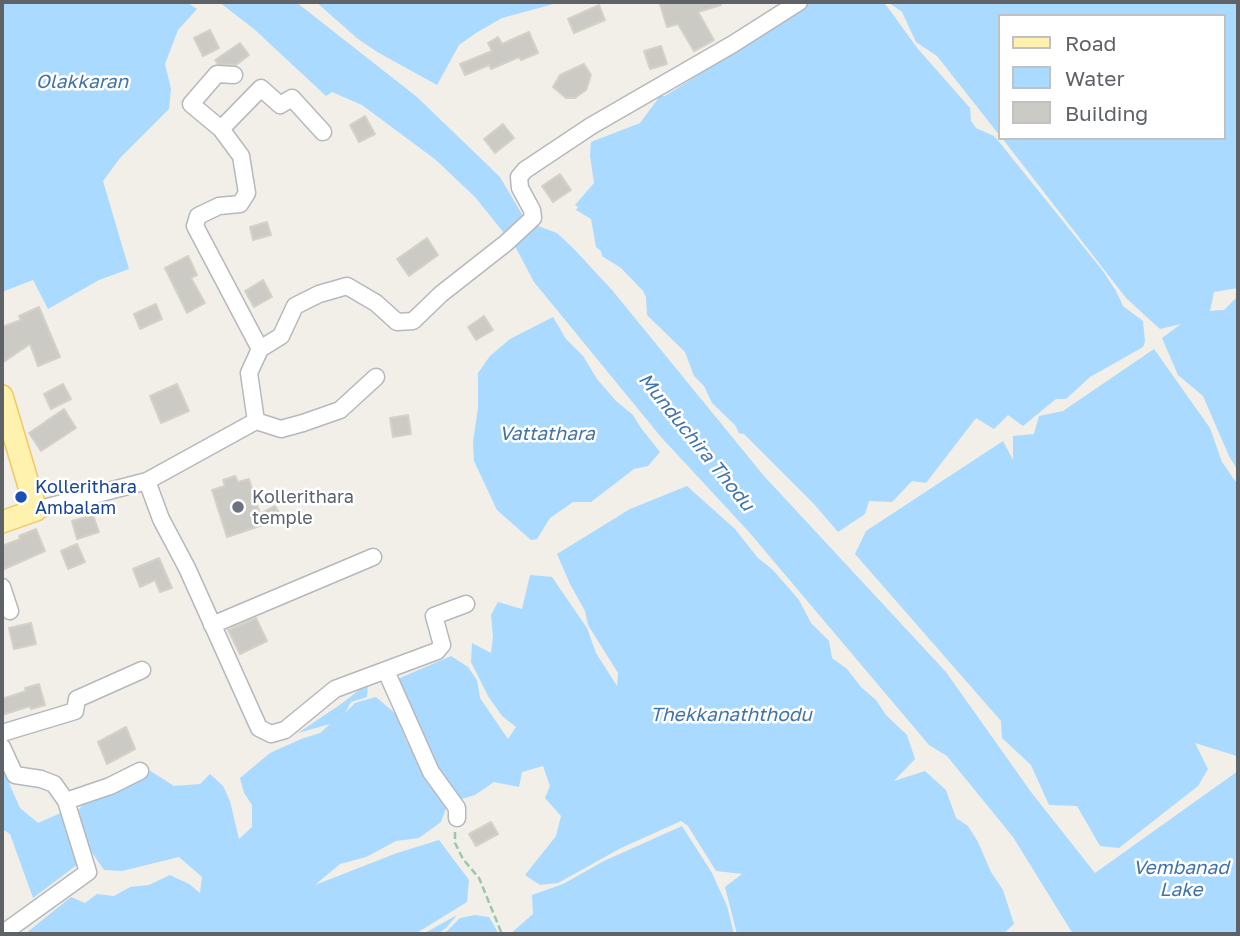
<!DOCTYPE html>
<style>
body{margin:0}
#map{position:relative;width:1240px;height:936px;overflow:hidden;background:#f1efe8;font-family:"Golos Text",sans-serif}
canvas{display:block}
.frame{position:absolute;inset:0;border:4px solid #5f6368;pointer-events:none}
.legend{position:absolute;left:998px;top:14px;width:228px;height:126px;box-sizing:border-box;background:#fff;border:2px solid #bfc1c3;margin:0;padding:9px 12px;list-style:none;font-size:21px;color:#5f6368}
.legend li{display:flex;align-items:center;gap:14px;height:35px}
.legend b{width:35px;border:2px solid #bfc1c3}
</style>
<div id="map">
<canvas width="1240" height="936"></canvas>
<div class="frame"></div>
<ul class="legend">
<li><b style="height:9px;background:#fff2af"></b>Road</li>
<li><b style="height:19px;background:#aadaff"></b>Water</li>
<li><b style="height:19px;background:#cccac5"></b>Building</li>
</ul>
</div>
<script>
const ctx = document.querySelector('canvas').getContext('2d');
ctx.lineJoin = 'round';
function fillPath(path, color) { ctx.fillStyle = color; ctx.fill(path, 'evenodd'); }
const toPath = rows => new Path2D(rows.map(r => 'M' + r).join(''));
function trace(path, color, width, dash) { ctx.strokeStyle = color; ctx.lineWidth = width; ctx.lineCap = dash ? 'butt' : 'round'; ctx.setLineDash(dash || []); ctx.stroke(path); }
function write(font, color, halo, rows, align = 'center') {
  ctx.font = font + ' "Golos Text",sans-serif'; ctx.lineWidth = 5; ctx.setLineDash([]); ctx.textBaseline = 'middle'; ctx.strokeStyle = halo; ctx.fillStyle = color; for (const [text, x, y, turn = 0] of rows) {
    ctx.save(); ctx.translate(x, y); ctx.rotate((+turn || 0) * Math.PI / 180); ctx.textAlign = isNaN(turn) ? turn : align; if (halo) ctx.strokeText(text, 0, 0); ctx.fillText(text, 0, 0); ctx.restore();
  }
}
fillPath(toPath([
 [2,2,187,2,197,9,178,30,165,64,171,89,169,109,120,158,103,181,129,269,99,280,48,309,33,280,2,292],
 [219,2,296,2,417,97,500,177,523,216,538,226,557,233,574,249,612,290,764,476,946,672,1031,792,1095,873,1238,771,1238,934,1073,934,1013,837,947,756,929,745,749,532,661,437,534,282,516,248,475,197,436,160,362,105,332,92,326,96,254,29],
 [316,2,561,2,502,18,476,33,459,45,437,85,379,53,358,39],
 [803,2,882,2,886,5,918,49,970,108,971,121,976,128,994,136,1000,143,1103,271,1116,291,1123,306,1143,321,1145,342,1143,347,1090,377,1066,399,1056,399,1023,426,1008,415,994,429,976,418,926,483,912,481,892,502,869,501,865,514,838,532,814,504,744,434,739,433,735,425,712,403,704,386,694,376,685,352,647,315,646,297,643,291,621,268,602,256,601,251,596,247,591,219,576,210,578,207,575,205,594,183,590,156,591,142,640,123,660,96,665,96,726,57,735,45],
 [888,2,1238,2,1238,288,1214,292,1210,311,1224,310,1238,296,1238,471,1229,456,1203,396,1178,375,1162,338,1181,324,1160,329,1126,298,1002,138,1224,138,1224,16,1000,16,1000,136,937,56,916,42,902,12],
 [553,317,566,339,583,356,597,379,616,401,633,415,641,428,660,452,648,466,634,469,591,502,573,502,550,518,537,539,531,540,497,510,474,461,473,442,478,408,478,373,490,356,510,339],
 [1154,349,1210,428,1222,462,1238,485,1238,754,1237,756,1195,743,1208,769,1198,786,1119,848,1100,846,1077,806,1049,805,1031,765,1002,738,1001,721,855,554,866,531,1003,441,1013,460,1013,436,1034,434,1039,416,1063,411],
 [687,486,735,529,758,558,773,570,799,600,811,623,829,641,832,658,847,669,861,687,876,700,886,715,907,735,915,759,894,781,925,771,946,790,956,818,968,826,978,842,991,872,1003,890,1014,924,1003,934,737,934,725,887,742,874,716,871,688,826,681,821,621,848,558,883,540,885,525,875,556,836,561,816,545,798,550,786,543,766,522,772,519,787,494,782,475,795,448,803,441,822,419,838,396,841,366,857,340,864,315,885,397,853,439,840,469,880,467,902,415,934,25,934,71,897,85,903,97,894,114,896,130,887,149,885,170,875,189,884,200,893,202,877,179,857,122,871,104,870,84,841,76,814,87,798,130,782,149,770,174,786,200,784,210,774,223,786,230,801,239,839,252,827,252,805,244,793,240,778,270,753,301,739,320,733,330,724,298,733,341,704,368,683,367,697,351,702,345,713,355,703,376,697,396,714,407,742,421,765,393,681,451,656,468,667,477,680,480,698,508,739,516,727,502,716,488,696,471,662,472,643,491,653,493,637,491,615,498,602,522,609,530,575,552,577,587,628,596,653,617,686,618,673,588,625,585,611,570,584,557,554,630,509],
 [2,767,20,808,38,823,63,812,78,864,33,898,10,834,2,829],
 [682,826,712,873,727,906,734,934,510,934,533,914,532,895,563,884,604,861],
 [457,915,446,928,438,934,447,931,460,918,475,915,489,917,499,934,423,934]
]), '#aadaff');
const building = toPath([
 [666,2,720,2,721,5,698,12,714,40,694,51,678,24,667,27,660,4,666,2],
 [599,5,605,20,574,33,568,19,599,5],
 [210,30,219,48,203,56,194,38,210,30],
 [529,32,538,53,521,60,519,57,491,69,489,65,465,75,460,64,492,51,488,43,498,37,502,44,529,32],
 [240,43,249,55,236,65,218,64,215,60,240,43],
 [661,46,667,64,650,69,644,51,661,46],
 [584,64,591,75,586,90,575,98,566,98,553,87,560,75,584,64],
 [365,116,375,134,359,142,350,125,365,116],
 [503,124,514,138,495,153,484,139,503,124],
 [560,174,571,190,553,202,542,186,560,174],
 [267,222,271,235,253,240,250,227,267,222],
 [427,238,438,255,409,276,397,259,427,238],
 [188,256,197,275,191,278,205,303,187,313,165,268,188,256],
 [263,280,272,297,254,307,245,291,263,280],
 [156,304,162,319,140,329,134,314,156,304],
 [39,307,60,357,38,366,30,344,2,363,2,327,21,320,19,316,39,307],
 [484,316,493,330,476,340,468,327,484,316],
 [63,384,71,399,51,409,44,394,63,384],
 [177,384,189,411,161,423,150,396,177,384],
 [64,409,76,428,41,451,29,433,64,409],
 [408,415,411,434,393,437,390,418,408,415],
 [235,476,238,482,249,479,260,514,275,506,283,519,271,526,269,523,227,537,212,490,225,486,223,480,235,476],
 [93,515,99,532,77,539,72,521,93,515],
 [36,529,45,551,2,570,2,546,20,539,19,536,36,529],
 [77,544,85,562,68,569,61,551,77,544],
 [159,558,172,588,160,592,155,580,140,587,133,569,159,558],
 [256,618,267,641,240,654,228,630,256,618],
 [31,623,36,644,14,649,9,628,31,623],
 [39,684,45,705,31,709,30,706,2,715,2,699,26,691,25,688,39,684],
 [126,727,135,749,107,764,98,742,126,727],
 [491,822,498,834,476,846,469,834,491,822]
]);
fillPath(building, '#cccac5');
trace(building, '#d6d1c6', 2);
const minor = toPath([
 [234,75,217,74,191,104,221,129,241,156,247,193,240,204,219,206,198,216,195,226,260,349],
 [221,129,261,88,280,105,292,98,323,132],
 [256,421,281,429,303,423,340,410,376,377],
 [147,481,161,519,187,568,259,728,271,734,285,730,335,689,437,651,442,645,434,616,466,604],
 [36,510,147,481,256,421,249,373,260,349,281,336,295,306,319,294,347,286,376,303,397,322,413,321,441,294,506,243,533,218,532,210,520,188,519,177,525,170,591,126,733,44,799,2],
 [2,587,10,611],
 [212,625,373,557],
 [386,671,431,772,457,808,457,818],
 [2,733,75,711,77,699,142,670],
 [2,747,15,775,41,779,54,784,66,801,88,872,2,934],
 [66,801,110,786,140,771]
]);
const major = toPath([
 [2,396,36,510,2,522]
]);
trace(minor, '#b5b8bc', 19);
trace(major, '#f2c960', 24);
trace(toPath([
 [455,832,455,843,463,859,479,878,502,934]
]), '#9cc7a9', 2.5, [7, 3.5]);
trace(minor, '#fff', 16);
trace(major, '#fff2af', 21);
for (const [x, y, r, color] of [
 [21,497,7,"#1a4fb4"],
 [238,507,7,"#6b7280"]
]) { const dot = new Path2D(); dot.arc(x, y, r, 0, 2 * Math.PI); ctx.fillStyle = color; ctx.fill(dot); trace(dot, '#fff', 2.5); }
write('18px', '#164399', '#fff', [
 ["Kollerithara",35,487],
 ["Ambalam",35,508]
], 'left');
write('18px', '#5b616d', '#fff', [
 ["Kollerithara",252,497],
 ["temple",252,518]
], 'left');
write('italic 19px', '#4174aa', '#fff', [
 ["Olakkaran",82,82],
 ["Vattathara",547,434],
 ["Munduchira Thodu",696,442,51],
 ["Thekkanaththodu",731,715],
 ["Vembanad",1181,868],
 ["Lake",1181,890]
]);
</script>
